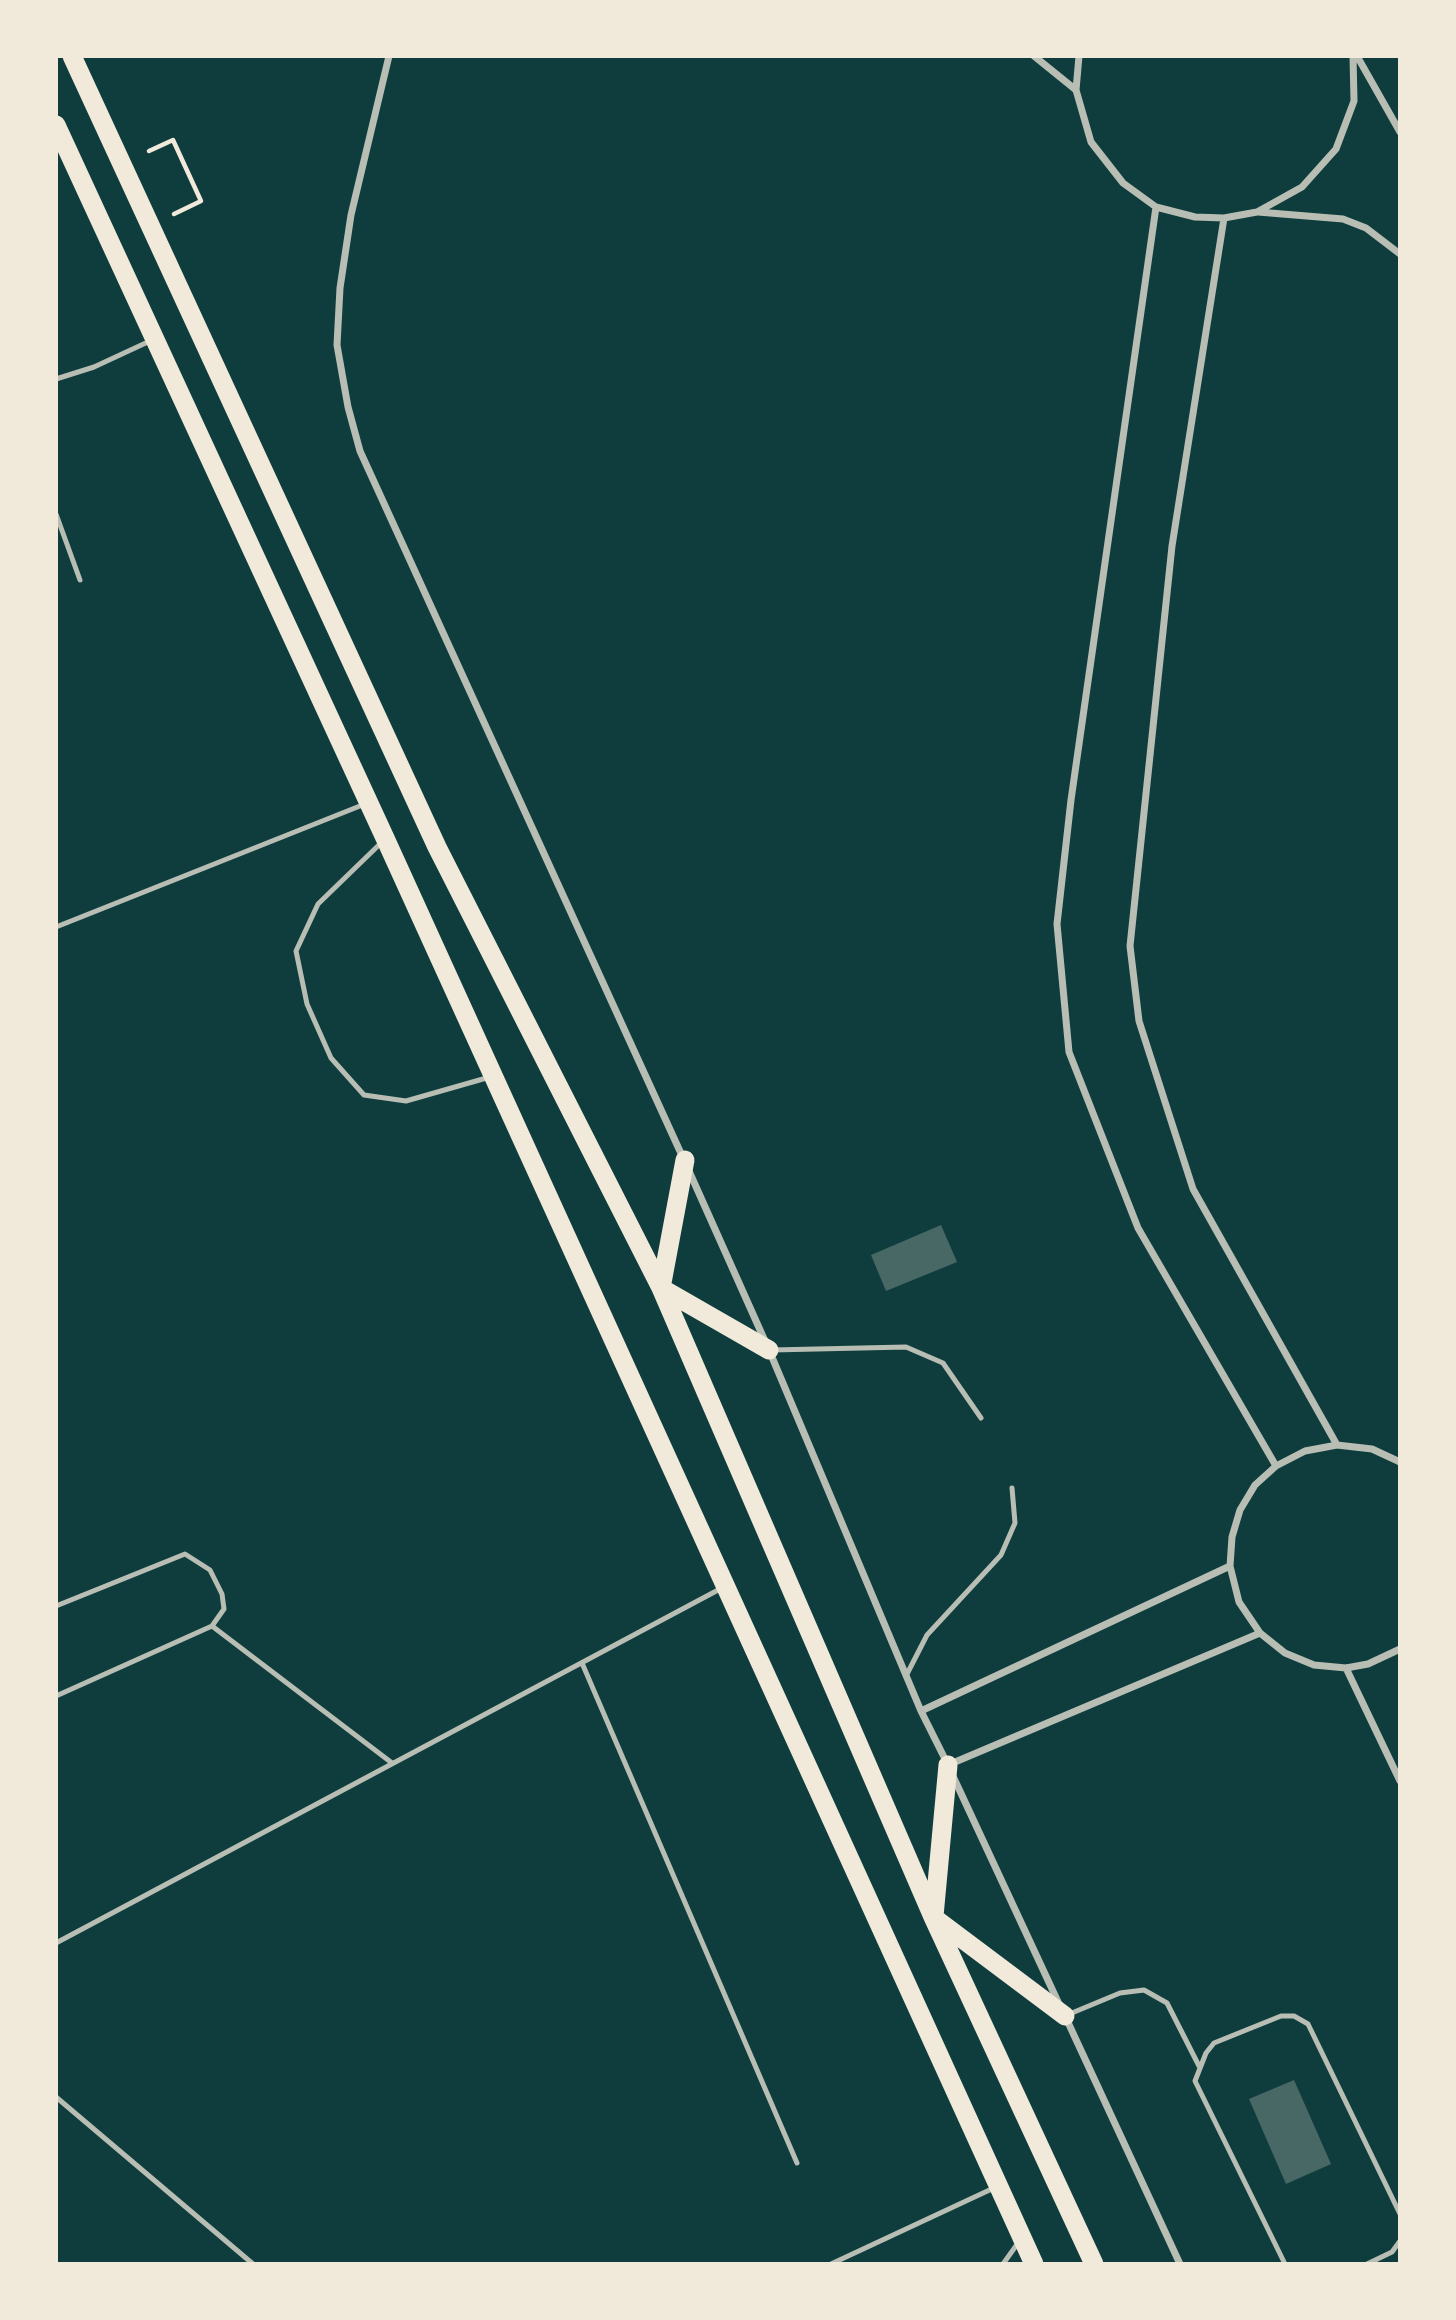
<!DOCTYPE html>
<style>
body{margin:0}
#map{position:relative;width:1456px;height:2320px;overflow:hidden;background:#0f3d3e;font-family:Bitter,serif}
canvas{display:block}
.frame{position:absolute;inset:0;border:58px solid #f1e9da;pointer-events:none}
</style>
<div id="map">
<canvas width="1456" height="2320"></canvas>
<div class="frame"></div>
</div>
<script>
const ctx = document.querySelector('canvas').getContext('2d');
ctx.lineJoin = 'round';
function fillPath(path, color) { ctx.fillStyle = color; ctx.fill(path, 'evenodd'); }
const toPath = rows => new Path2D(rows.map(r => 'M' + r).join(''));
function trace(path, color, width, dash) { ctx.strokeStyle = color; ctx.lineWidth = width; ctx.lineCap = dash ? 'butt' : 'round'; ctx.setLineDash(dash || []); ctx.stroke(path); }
fillPath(toPath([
 [941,1225,957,1262,886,1291,871,1255],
 [1294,2080,1331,2164,1286,2184,1249,2099]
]), '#486865');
trace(toPath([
 [149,151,173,140,201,201,174,214]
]), '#f1e9da', 4.5);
trace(toPath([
 [56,379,94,367,150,341],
 [56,514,80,580],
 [383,841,318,904,296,951,307,1004,331,1058,364,1095,406,1101,490,1077],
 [56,927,365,804],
 [772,1350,906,1347,943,1363,981,1418],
 [56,1606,185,1554,210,1570,222,1594,224,1609,212,1626,56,1696],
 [212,1626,392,1763],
 [582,1663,797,2163],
 [906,1676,927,1635,1001,1555,1015,1523,1012,1488],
 [56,1943,720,1589],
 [1067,2015,1120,1993,1144,1990,1167,2003,1199,2066],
 [56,2097,253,2264],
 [831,2264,996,2187],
 [1003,2264,1018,2243],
 [1285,2264,1195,2081,1206,2053,1214,2043,1281,2016,1294,2016,1308,2024,1400,2214],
 [1367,2264,1392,2252,1400,2241]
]), '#b8beb3', 5);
trace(toPath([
 [389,56,351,215,340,288,337,345,348,407,360,451,684,1160],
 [1034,56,1076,90],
 [1079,56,1076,90,1091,142,1123,183,1156,207,1195,217,1224,218,1257,212,1302,187,1336,149,1354,101,1353,56],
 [1357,56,1400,132],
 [1156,207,1071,800,1057,924,1069,1052,1138,1228,1276,1466],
 [1258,212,1343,219,1366,228,1400,254],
 [1224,218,1172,546,1130,946,1139,1021,1193,1189,1337,1445],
 [689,1171,769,1350,921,1711,947,1763],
 [1400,1462,1372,1449,1337,1445,1305,1451,1276,1466,1255,1485,1240,1510,1232,1537,1230,1566,1239,1602,1260,1633,1285,1653,1314,1665,1346,1668,1368,1664,1400,1649],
 [1346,1668,1400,1781],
 [921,1711,1230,1566],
 [948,1765,1260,1633],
 [952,1774,1059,2004],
 [1066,2018,1180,2264]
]), '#b8beb3', 7);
trace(toPath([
 [72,56,437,847,661,1288,933,1917,1094,2264],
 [56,125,385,838,1034,2264],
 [661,1288,685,1160],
 [661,1288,769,1350],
 [934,1916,948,1765],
 [937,1920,1065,2016]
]), '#f1e9da', 19);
</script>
